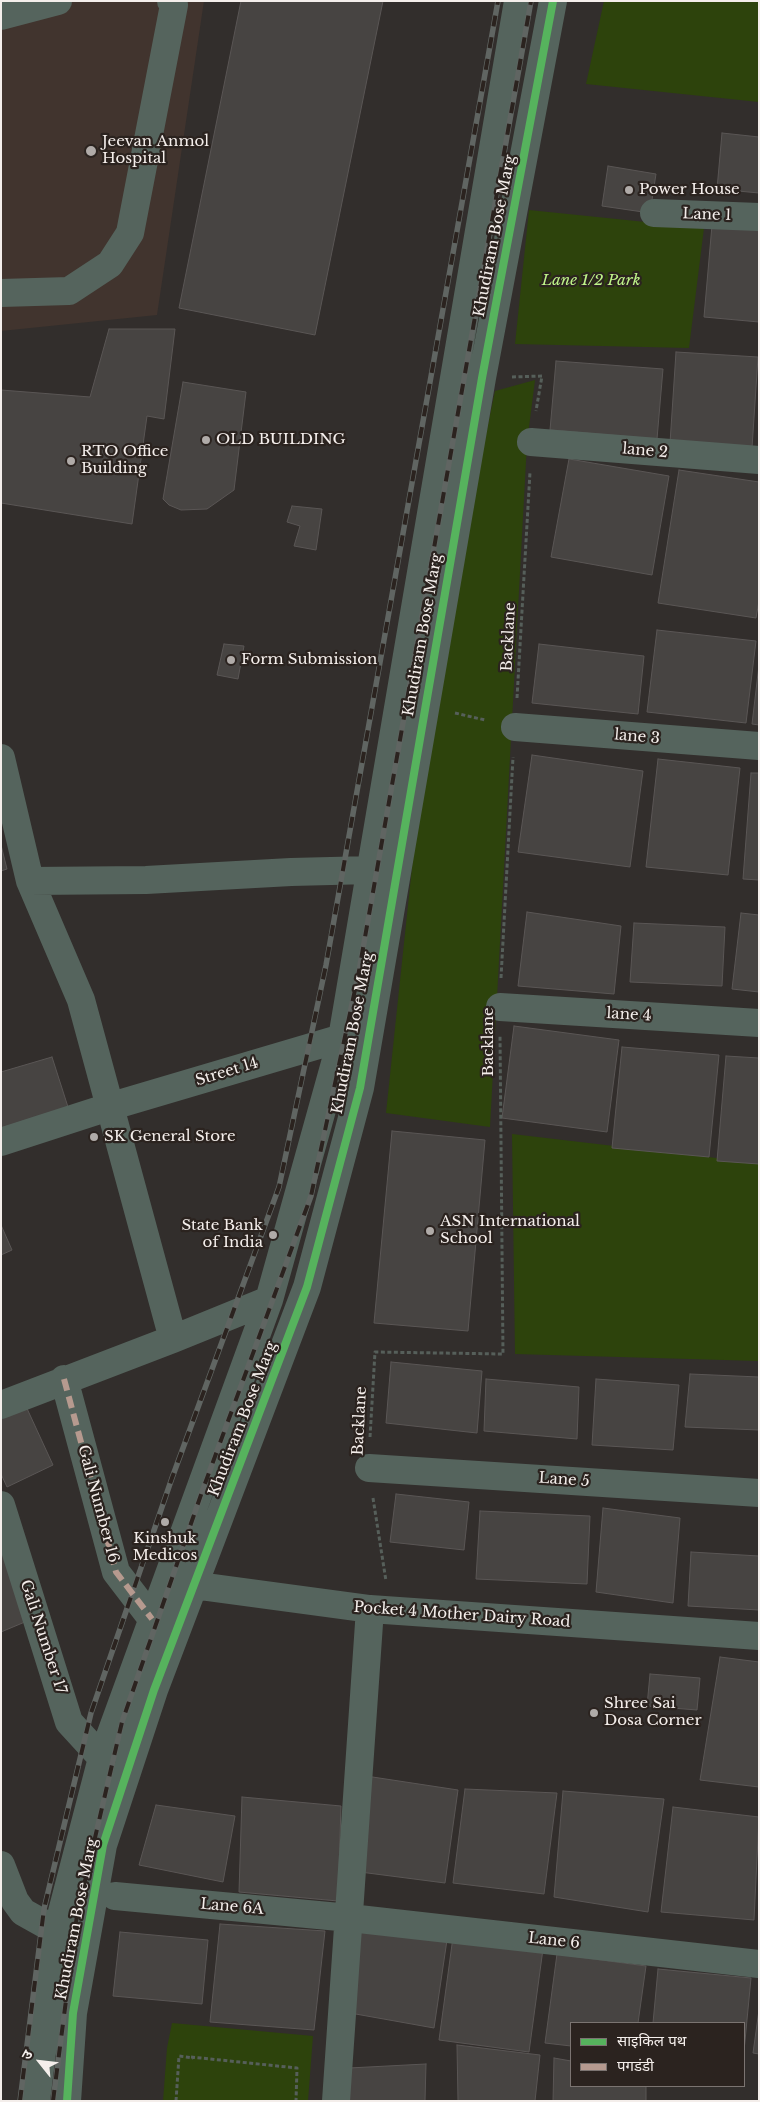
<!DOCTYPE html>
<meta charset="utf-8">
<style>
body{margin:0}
#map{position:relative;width:760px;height:2102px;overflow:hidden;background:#322e2c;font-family:"Libre Baskerville","Noto Sans Devanagari",serif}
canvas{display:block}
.frame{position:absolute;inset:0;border:2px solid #f4eeeb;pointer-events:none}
.legend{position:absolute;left:570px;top:2022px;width:175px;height:65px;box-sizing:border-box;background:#2b231f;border:1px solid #7b7471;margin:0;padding:6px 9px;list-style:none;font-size:15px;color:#f4eeeb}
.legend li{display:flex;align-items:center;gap:10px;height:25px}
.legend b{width:25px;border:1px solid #7b7471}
.north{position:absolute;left:15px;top:2037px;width:50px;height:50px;-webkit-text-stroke:4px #2b231f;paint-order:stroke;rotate:299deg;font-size:14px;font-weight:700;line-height:20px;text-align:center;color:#f4eeeb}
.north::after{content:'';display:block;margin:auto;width:18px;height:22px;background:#f4eeeb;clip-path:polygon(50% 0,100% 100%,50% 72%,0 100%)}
</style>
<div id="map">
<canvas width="760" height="2102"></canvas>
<div class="frame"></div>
<ul class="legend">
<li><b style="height:6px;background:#56b35d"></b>साइकिल पथ</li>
<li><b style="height:6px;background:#b69a8f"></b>पगडंडी</li>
</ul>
<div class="north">उ</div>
</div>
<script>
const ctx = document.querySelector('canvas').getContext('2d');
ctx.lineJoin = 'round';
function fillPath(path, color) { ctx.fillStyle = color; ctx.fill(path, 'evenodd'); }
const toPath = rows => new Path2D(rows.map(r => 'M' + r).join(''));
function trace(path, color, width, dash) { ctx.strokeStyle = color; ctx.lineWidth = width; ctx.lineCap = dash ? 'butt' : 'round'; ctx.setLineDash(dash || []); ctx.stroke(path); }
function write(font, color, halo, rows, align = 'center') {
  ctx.font = font + ' "Libre Baskerville",serif'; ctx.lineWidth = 4.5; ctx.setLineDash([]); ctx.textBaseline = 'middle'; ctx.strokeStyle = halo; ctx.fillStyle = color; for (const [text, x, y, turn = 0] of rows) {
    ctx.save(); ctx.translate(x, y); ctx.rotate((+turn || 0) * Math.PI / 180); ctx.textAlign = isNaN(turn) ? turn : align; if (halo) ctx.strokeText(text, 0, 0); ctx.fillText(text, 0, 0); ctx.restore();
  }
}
fillPath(toPath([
 [1,1,204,1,157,315,1,331]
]), '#41342e');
fillPath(toPath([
 [604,1,759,1,759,102,586,84],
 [529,210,704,228,689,348,515,344],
 [535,380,527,443,490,1127,386,1113,429,707,495,391],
 [512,1134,759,1163,759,1361,515,1354],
 [172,2023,313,2036,308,2101,163,2101,167,2048]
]), '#2d430c');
const building = toPath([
 [241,1,383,1,315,335,179,308,241,1],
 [722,133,759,137,759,193,717,189,722,133],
 [608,166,656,174,650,213,602,206,608,166],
 [712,225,759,229,759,322,704,317,712,225],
 [109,329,175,329,164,419,147,416,132,524,1,503,1,390,90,397,109,329],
 [676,352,758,357,752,448,670,443,676,352],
 [556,361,663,369,657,439,550,430,556,361],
 [183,382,246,392,234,490,207,509,181,510,169,505,163,499,183,382],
 [569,459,669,476,652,575,551,557,569,459],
 [679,470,759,482,759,601,756,618,658,603,679,470],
 [292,506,322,509,316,550,294,546,300,526,287,522,292,506],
 [657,630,756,641,746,723,647,712,657,630],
 [224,644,244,646,238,679,217,675,224,644],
 [539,644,644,656,638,714,532,703,539,644],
 [759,665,759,725,752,724,759,665],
 [532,755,643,771,630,867,518,852,532,755],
 [658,759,740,768,728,875,646,867,658,759],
 [751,773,759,773,759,880,743,879,751,773],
 [1,845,7,869,1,871,1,845],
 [527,912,621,926,614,994,518,986,527,912],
 [741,913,759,915,759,992,732,989,741,913],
 [634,923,725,927,722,986,630,982,634,923],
 [514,1026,619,1040,607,1132,502,1118,514,1026],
 [622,1047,719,1055,709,1157,612,1148,622,1047],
 [726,1056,759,1058,759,1164,717,1161,726,1056],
 [52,1057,68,1107,1,1128,1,1072,52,1057],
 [392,1131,485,1140,468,1331,374,1323,392,1131],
 [1,1225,12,1250,1,1255,1,1225],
 [391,1362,482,1371,477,1433,386,1423,391,1362],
 [690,1374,759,1377,759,1430,685,1427,690,1374],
 [486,1379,579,1387,577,1439,484,1431,486,1379],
 [596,1379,679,1385,673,1450,592,1445,596,1379],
 [24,1402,53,1465,7,1487,1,1474,1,1413,24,1402],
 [396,1494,469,1502,464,1550,390,1542,396,1494],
 [603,1508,680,1518,673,1603,596,1592,603,1508],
 [480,1511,590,1516,587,1584,476,1579,480,1511],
 [1,1545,32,1619,1,1632,1,1545],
 [691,1552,759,1556,759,1610,688,1606,691,1552],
 [720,1657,759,1662,759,1787,700,1780,720,1657],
 [650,1674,700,1678,697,1710,647,1706,650,1674],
 [366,1776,458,1790,445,1883,360,1872,366,1776],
 [465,1789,557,1793,544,1894,453,1883,465,1789],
 [563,1791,664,1799,648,1912,554,1897,563,1791],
 [242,1797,341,1806,338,1901,239,1892,242,1797],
 [156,1805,235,1816,223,1882,139,1865,156,1805],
 [673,1807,759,1817,754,1920,661,1912,673,1807],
 [220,1924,325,1931,314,2030,210,2022,220,1924],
 [356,1925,447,1940,434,2028,350,2013,356,1925],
 [120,1932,208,1940,202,2004,113,1996,120,1932],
 [453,1937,543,1949,529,2052,439,2040,453,1937],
 [557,1954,646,1966,638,2023,571,2023,571,2046,545,2043,557,1954],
 [658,1969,751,1978,744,2051,744,2023,653,2023,658,1969],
 [759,2010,759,2054,753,2053,759,2010],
 [457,2045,540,2055,535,2101,458,2101,457,2045],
 [554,2058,571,2061,571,2086,646,2086,646,2101,553,2101,554,2058],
 [426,2064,425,2101,346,2101,349,2068,426,2064]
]);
fillPath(building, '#474442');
trace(building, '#5a5655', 1);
trace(toPath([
 [512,377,542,376,536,411],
 [517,698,530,472],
 [455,713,485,720],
 [501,978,513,757],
 [370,1437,375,1352,503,1354,500,1036],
 [373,1498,386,1581],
 [191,2057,297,2068,296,2101],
 [176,2101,179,2056,193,2058]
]), '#565f5a', 3, [4, 2.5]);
trace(toPath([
 [1,16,58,1],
 [654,213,759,217],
 [1,293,69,291,110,264,130,233,174,5,171,1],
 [531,442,759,460],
 [515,727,759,746],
 [1,758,30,881,81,1000,173,1339],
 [30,881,146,880,291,872,371,870,388,872],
 [500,1007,759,1023],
 [1,1142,112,1106,342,1038],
 [64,1379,116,1572,152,1619],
 [1,1405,173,1339,269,1300],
 [369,1468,759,1493],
 [1,1505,69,1722,102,1758],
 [177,1583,370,1609,759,1636],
 [1,1865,15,1901,23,1912,57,1931],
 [115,1896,350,1918,759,1964],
 [36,2101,57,1931,102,1758,269,1300,342,1038,518,1],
 [67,2101,73,2013,103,1845,154,1690,307,1287,360,1088,482,378,553,1],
 [336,2101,370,1609]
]), '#55645d', 28);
const rail = toPath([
 [20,2101,44,1909,91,1713,172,1478,279,1187,326,965,498,1],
 [53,2101,77,1915,122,1722,203,1489,311,1196,359,971,531,1]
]);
trace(rail, '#606562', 5.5);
trace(rail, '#2b231f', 4, [11]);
trace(toPath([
 [64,1379,116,1572,152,1619]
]), '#b69a8f', 6, [12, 6]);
trace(toPath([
 [67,2101,73,2013,103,1845,154,1690,307,1287,360,1088,482,378,553,1]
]), '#56b35d', 8);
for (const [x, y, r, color] of [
 [91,151,6,"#b0aba8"],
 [629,190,5,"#b0aba8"],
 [206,440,5,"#b0aba8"],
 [71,461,5,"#b0aba8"],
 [231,660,5,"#b0aba8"],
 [94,1137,5,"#b0aba8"],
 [430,1231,5,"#b0aba8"],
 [273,1235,5,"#b0aba8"],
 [165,1522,5,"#b0aba8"],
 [594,1713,5,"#b0aba8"]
]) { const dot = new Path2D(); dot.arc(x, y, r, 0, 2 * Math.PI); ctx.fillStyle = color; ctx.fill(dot); trace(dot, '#2b231f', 2); }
write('15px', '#f4eeeb', '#2b231f', [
 ["Jeevan Anmol",102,142],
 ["Hospital",102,159],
 ["Power House",639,190],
 ["OLD BUILDING",216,440],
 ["RTO Office",81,452],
 ["Building",81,469],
 ["Form Submission",241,660],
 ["SK General Store",104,1137],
 ["ASN International",440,1222],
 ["School",440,1239],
 ["State Bank",263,1226,"right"],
 ["of India",263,1243,"right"],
 ["Kinshuk",165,1539,"center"],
 ["Medicos",165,1556,"center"],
 ["Shree Sai",604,1704],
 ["Dosa Corner",604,1721]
], 'left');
write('15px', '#f4eeeb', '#2b231f', [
 ["Lane 1",707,215,2],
 ["Khudiram Bose Marg",495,236,-79],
 ["lane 2",645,451,5],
 ["Khudiram Bose Marg",423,635,-80],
 ["Backlane",509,637,-87],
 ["lane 3",637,737,5],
 ["lane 4",629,1015,3],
 ["Khudiram Bose Marg",353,1033,-79],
 ["Backlane",489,1042,-90],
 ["Street 14",227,1072,-17],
 ["Khudiram Bose Marg",243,1419,-69],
 ["Backlane",360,1421,-87],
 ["Lane 5",564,1480,4],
 ["Gali Number 16",98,1504,75],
 ["Pocket 4 Mother Dairy Road",462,1615,4],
 ["Gali Number 17",43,1637,72],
 ["Lane 6A",232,1907,5],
 ["Khudiram Bose Marg",77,1919,-79],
 ["Lane 6",554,1941,6]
]);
write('italic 15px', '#bff48a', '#2b231f', [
 ["Lane 1/2 Park",591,281]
]);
</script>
